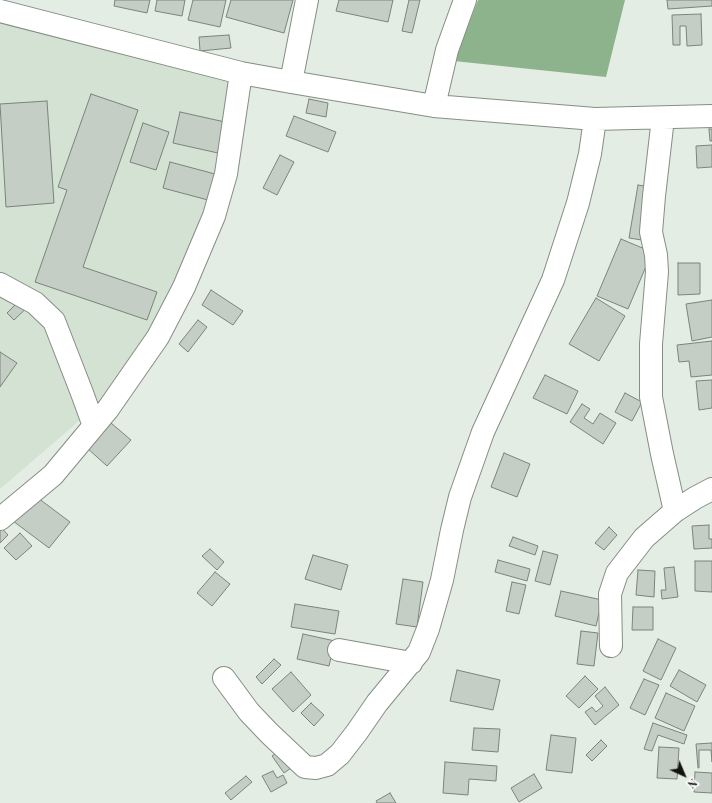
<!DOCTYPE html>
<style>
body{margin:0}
#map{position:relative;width:712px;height:803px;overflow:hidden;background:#e4ede3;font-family:"Playfair Display",serif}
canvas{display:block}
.north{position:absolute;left:664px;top:755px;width:40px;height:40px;-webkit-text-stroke:3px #fff;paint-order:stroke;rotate:136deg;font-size:11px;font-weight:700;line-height:16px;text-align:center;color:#111411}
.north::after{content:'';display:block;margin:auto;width:14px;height:18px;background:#111411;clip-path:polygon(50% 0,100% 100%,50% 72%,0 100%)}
</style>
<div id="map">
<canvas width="712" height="803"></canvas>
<div class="north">N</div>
</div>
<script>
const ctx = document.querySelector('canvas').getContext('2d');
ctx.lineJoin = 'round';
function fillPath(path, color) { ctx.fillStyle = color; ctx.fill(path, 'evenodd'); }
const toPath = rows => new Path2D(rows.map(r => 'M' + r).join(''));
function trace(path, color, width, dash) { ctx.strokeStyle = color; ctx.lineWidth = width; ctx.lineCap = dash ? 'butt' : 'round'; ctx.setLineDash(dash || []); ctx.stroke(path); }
fillPath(toPath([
 [0,13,248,76,224,224,100,403,0,489]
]), '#d3e2d3');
fillPath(toPath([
 [478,0,625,0,606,77,454,61]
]), '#8db38d');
const building = toPath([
 [115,0,150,0,147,13,114,6,115,0],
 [157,0,185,0,182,16,155,11,157,0],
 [193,0,226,0,220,27,188,20,193,0],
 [231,0,293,0,284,33,226,17,231,0],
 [339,0,393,0,388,22,336,11,339,0],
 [409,0,420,0,412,33,402,31,409,0],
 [667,0,712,0,712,6,668,9,667,0],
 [701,14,702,45,687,46,686,26,680,26,680,45,673,45,672,15,701,14],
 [229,35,231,48,200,51,199,37,229,35],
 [91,94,138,110,83,267,157,292,147,320,35,282,67,190,58,187,91,94],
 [309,99,328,103,326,117,306,113,309,99],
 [47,101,54,203,6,207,0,104,47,101],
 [180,112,225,122,218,153,173,143,180,112],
 [294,116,336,132,328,152,286,136,294,116],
 [143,123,169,132,156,170,130,162,143,123],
 [709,129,712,129,712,141,710,141,709,129],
 [712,145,712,167,697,168,696,146,712,145],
 [280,155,294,162,277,195,263,188,280,155],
 [170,162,215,174,208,200,163,188,170,162],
 [638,185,657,188,648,241,629,238,638,185],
 [621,239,652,252,628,309,597,296,621,239],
 [678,263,700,263,700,294,678,295,678,263],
 [31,289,38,297,14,320,7,313,31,289],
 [211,290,243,311,233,325,202,305,211,290],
 [596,298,625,316,599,361,569,344,596,298],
 [712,300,712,337,692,341,686,304,712,300],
 [198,320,207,327,188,352,179,344,198,320],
 [712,341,712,375,691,377,689,361,679,362,677,345,712,341],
 [0,352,17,363,0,387,0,352],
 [545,375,578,391,567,414,533,398,545,375],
 [712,380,712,408,699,410,696,381,712,380],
 [625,393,642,402,632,421,615,412,625,393],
 [582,404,590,409,584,418,593,424,600,413,616,423,603,444,570,422,582,404],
 [111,423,131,440,107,466,87,448,111,423],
 [504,453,530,464,517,497,491,487,504,453],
 [34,495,70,522,49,548,13,521,34,495],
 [709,525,709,539,712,539,712,548,694,549,692,526,709,525],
 [0,526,8,535,0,543,0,526],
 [609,527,617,535,604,550,595,543,609,527],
 [20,533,32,546,16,560,4,548,20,533],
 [513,537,538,546,535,555,509,546,513,537],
 [210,549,224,562,217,570,202,556,210,549],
 [543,551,558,555,550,585,535,581,543,551],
 [313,555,348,565,341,590,305,579,313,555],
 [498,560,530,569,527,581,495,572,498,560],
 [695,561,712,561,712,592,695,591,695,561],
 [674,567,678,597,662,599,661,590,666,590,664,568,674,567],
 [638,570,655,571,654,597,636,595,638,570],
 [215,572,230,584,212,606,197,593,215,572],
 [403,579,423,582,417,627,396,624,403,579],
 [512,582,526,585,519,614,506,611,512,582],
 [561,591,602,600,596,626,555,616,561,591],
 [295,604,339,611,335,634,291,627,295,604],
 [633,607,653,607,653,630,632,630,633,607],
 [581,631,598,633,594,666,577,664,581,631],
 [303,634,335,641,329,666,297,659,303,634],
 [658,639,676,648,661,680,643,671,658,639],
 [274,659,281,665,262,684,256,677,274,659],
 [457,670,500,680,493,710,450,701,457,670],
 [679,670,706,685,697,702,670,686,679,670],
 [291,672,311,695,293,712,272,689,291,672],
 [585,676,598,689,579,708,566,696,585,676],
 [644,679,659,685,645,715,630,708,644,679],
 [605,687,619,705,595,725,585,712,592,707,596,712,603,706,595,696,605,687],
 [666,693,695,706,684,731,655,718,666,693],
 [311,703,324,715,314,726,301,713,311,703],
 [653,723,687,735,684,744,658,735,652,751,644,749,653,723],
 [474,728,500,729,498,752,472,750,474,728],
 [551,735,576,738,572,773,546,770,551,735],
 [601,740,607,746,592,761,586,755,601,740],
 [712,743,712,762,711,750,699,750,699,768,698,768,696,744,712,743],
 [659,747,679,748,677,779,657,778,659,747],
 [282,749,294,766,284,773,272,756,282,749],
 [445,762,497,766,496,781,469,779,468,795,443,793,445,762],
 [273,771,277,778,283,775,287,783,271,792,262,776,273,771],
 [695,772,712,773,712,793,694,792,695,772],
 [534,774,542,788,519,802,511,788,534,774],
 [246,776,252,782,231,800,225,793,246,776],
 [390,793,396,803,377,803,376,801,390,793]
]);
fillPath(building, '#c5cec4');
trace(building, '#7b847b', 1);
const minor = toPath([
 [0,11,241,73,291,82,434,106,595,119,712,116],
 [291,82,307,0],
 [434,106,447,50,465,0],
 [663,118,654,196,651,232,656,255,657,272,651,344,651,397,662,454,675,511],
 [0,284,35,303,54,321,82,393,94,426],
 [0,519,53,475,108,409,158,337,184,287,214,216,226,174,241,73],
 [611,646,610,594,617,573,644,538,675,511,695,498,712,489],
 [339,650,411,663],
 [224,678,249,712,269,733,305,767,316,768,327,765,340,754,357,732,377,703,419,652,428,629,442,580,452,530,460,497,483,432,553,280,578,203,590,154,595,119]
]);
trace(minor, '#858e85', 24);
trace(minor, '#fff', 22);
</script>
